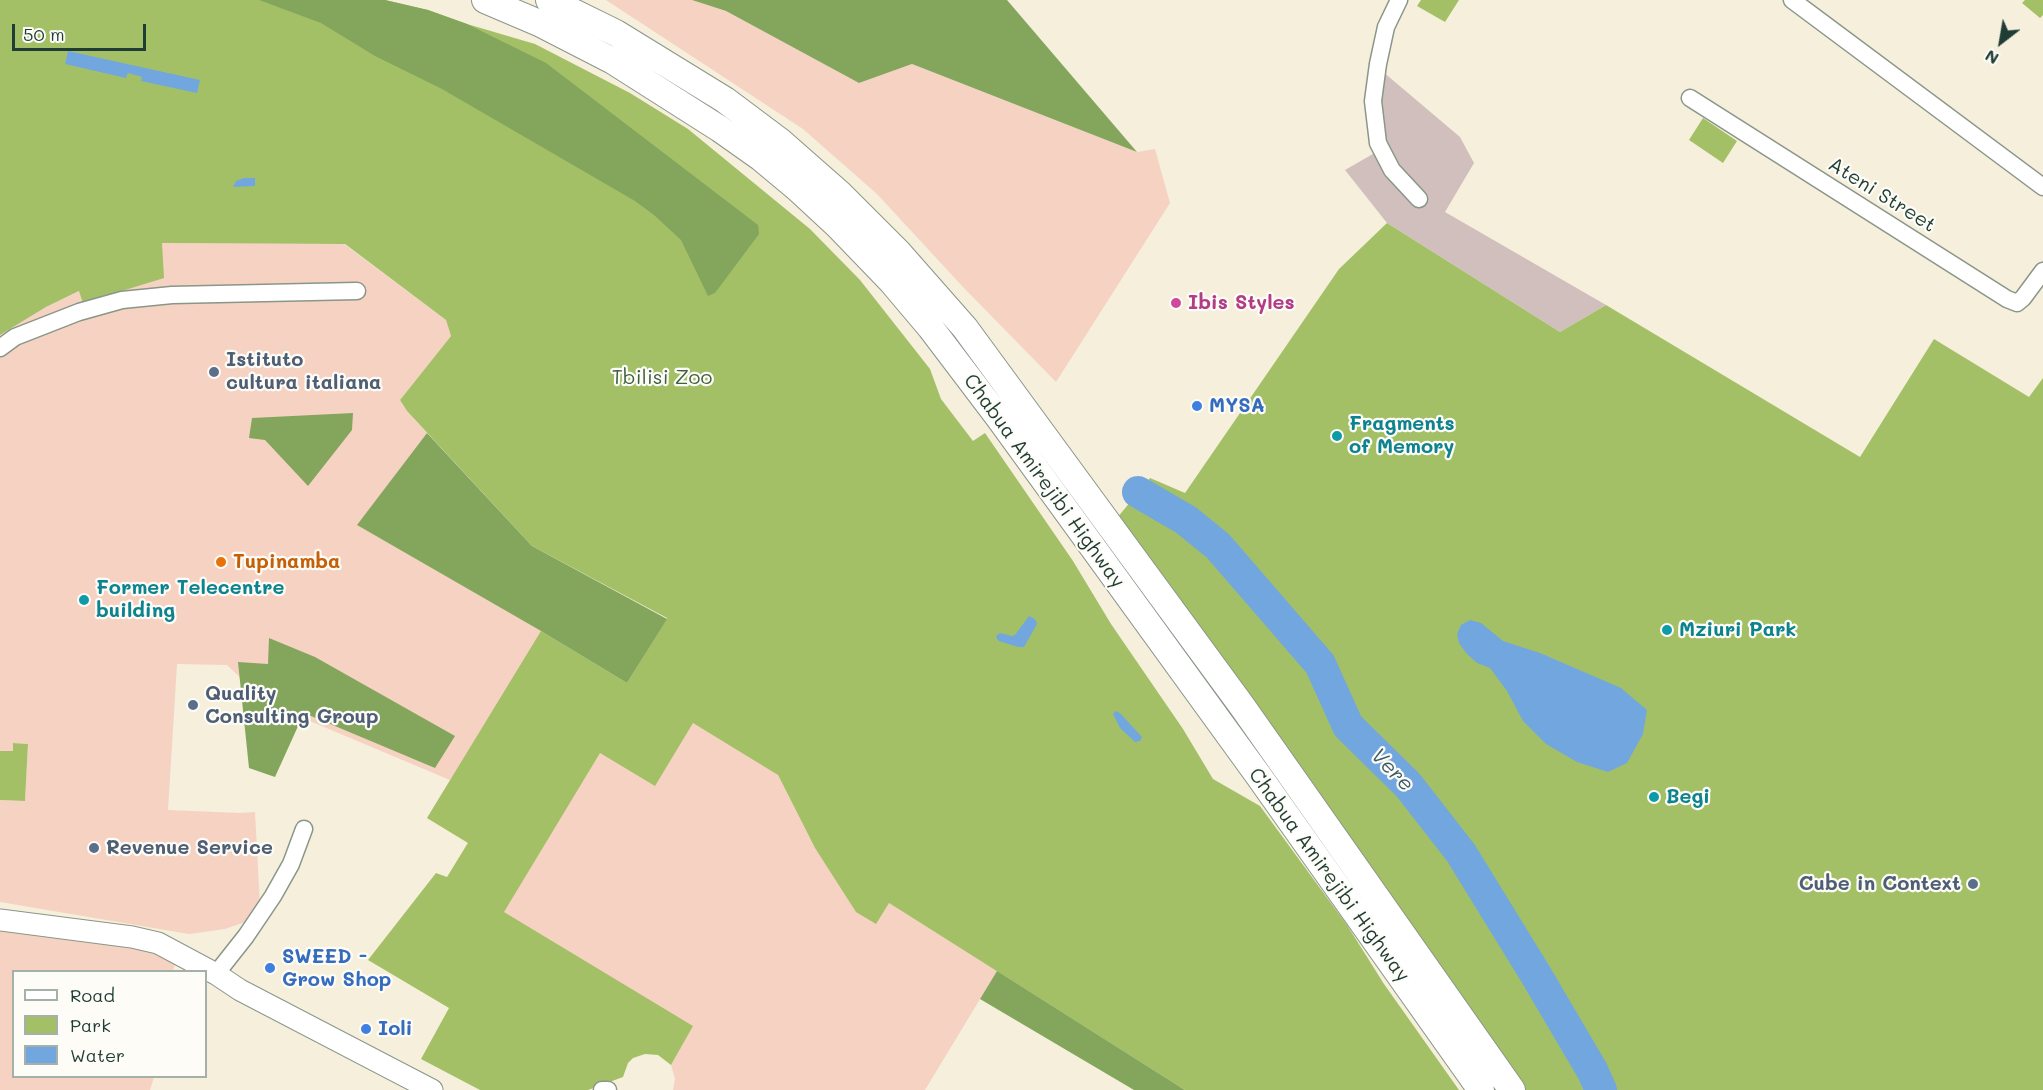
<!DOCTYPE html>
<style>
body{margin:0}
#map{position:relative;width:2043px;height:1090px;overflow:hidden;background:#f5efdc;font-family:Mali,sans-serif}
canvas{display:block}
.legend{position:absolute;left:12px;top:970px;width:195px;height:108px;box-sizing:border-box;background:#fdfcf7;border:2px solid #a4b0a9;margin:0;padding:8px 10px;list-style:none;font-size:18px;color:#1f3d34}
.legend li{display:flex;align-items:center;gap:12px;height:30px}
.legend b{width:30px;border:2px solid #a4b0a9}
.north{position:absolute;left:1971px;top:12px;width:60px;height:60px;-webkit-text-stroke:4px #fdfcf7;paint-order:stroke;rotate:211deg;font-size:16px;font-weight:700;line-height:24px;text-align:center;color:#1f3d34}
.north::after{content:'';display:block;margin:auto;width:21px;height:27px;background:#1f3d34;clip-path:polygon(50% 0,100% 100%,50% 72%,0 100%)}
.scale{position:absolute;left:12px;top:24px;width:134px;height:27px;box-sizing:border-box;border:3px solid #1f3d34;border-top:0;padding-left:8px;font-size:18px;line-height:21px;white-space:nowrap;color:#1f3d34;-webkit-text-stroke:4px #fdfcf7;paint-order:stroke}
</style>
<div id="map">
<canvas width="2043" height="1090"></canvas>
<ul class="legend">
<li><b style="height:8px;background:#fff"></b>Road</li>
<li><b style="height:16px;background:#a4c067"></b>Park</li>
<li><b style="height:16px;background:#72a6df"></b>Water</li>
</ul>
<div class="north">N</div>
<div class="scale">50 m</div>
</div>
<script>
const ctx = document.querySelector('canvas').getContext('2d');
ctx.lineJoin = 'round';
function fillPath(path, color) { ctx.fillStyle = color; ctx.fill(path, 'evenodd'); }
const toPath = rows => new Path2D(rows.map(r => 'M' + r).join(''));
function trace(path, color, width, dash) { ctx.strokeStyle = color; ctx.lineWidth = width; ctx.lineCap = dash ? 'butt' : 'round'; ctx.setLineDash(dash || []); ctx.stroke(path); }
function write(font, color, halo, rows, align = 'center') {
  ctx.font = font + ' Mali,sans-serif'; ctx.lineWidth = 4.5; ctx.setLineDash([]); ctx.textBaseline = 'middle'; ctx.strokeStyle = halo; ctx.fillStyle = color; for (const [text, x, y, turn = 0] of rows) {
    ctx.save(); ctx.translate(x, y); ctx.rotate((+turn || 0) * Math.PI / 180); ctx.textAlign = isNaN(turn) ? turn : align; if (halo) ctx.strokeText(text, 0, 0); ctx.fillText(text, 0, 0); ctx.restore();
  }
}
fillPath(toPath([
 [606,0,692,0,726,11,859,83,912,64,1137,152,1155,149,1170,203,1056,382,963,287,877,194,803,129],
 [162,243,344,244,446,320,451,336,400,400,407,411,427,433,358,525,541,631,693,723,708,723,778,775,815,848,889,903,997,971,925,1090,673,1090,675,1079,671,1065,692,1026,447,878,468,842,427,818,450,780,267,703,227,665,177,664,168,810,240,813,255,812,260,906,248,921,225,929,189,934,0,902,0,800,25,801,28,744,14,743,13,751,0,751,0,335,46,307,80,291,83,302],
 [0,930,154,947,176,960,173,971,14,972,14,1076,154,1077,150,1090,0,1090]
]), '#f6d2c3');
fillPath(toPath([
 [1382,71,1460,137,1474,163,1445,212,1606,305,1560,332,1387,223,1345,170,1385,147,1377,114]
]), '#d1bfbd');
fillPath(toPath([
 [0,0,385,0,428,10,467,24,535,44,630,93,688,129,810,229,860,280,930,369,941,399,973,441,985,433,1073,561,1111,624,1183,729,1213,779,1260,806,1347,925,1384,984,1459,1090,1185,1090,889,903,876,924,856,912,815,848,778,775,693,723,655,786,600,753,504,912,693,1026,671,1065,658,1055,645,1054,633,1058,628,1063,623,1077,588,1090,480,1090,421,1059,449,1008,368,960,436,873,447,877,468,843,427,818,541,631,627,683,667,618,532,546,407,411,400,400,451,336,446,320,345,244,162,243,164,278,83,303,79,291,46,307,0,335],
 [1421,0,1459,0,1445,22,1417,6],
 [2025,0,2043,0,2043,15,2040,18,2022,3],
 [1703,118,1737,141,1723,163,1689,140],
 [1387,223,1560,332,1606,305,1860,457,1934,339,2029,397,2043,378,2043,1090,1526,1090,1274,730,1117,518,1150,478,1185,493,1339,269],
 [13,743,28,744,25,801,0,800,0,751,13,751]
]), '#a4c067');
fillPath(toPath([
 [259,0,385,0,428,10,467,24,546,63,758,225,759,234,715,293,708,296,681,240,654,215,635,201,442,89,375,56,321,23],
 [692,0,1007,0,1137,152,912,64,859,83,726,11],
 [353,413,352,430,308,486,265,440,249,438,252,418],
 [427,433,532,546,667,619,627,683,541,631,357,525],
 [269,638,315,657,455,736,435,768,304,713,275,777,249,768,238,662,268,664],
 [997,971,1185,1090,1134,1090,980,999]
]), '#83a65c');
fillPath(toPath([
 [68,51,200,80,197,93,141,81,142,77,128,73,126,78,65,64],
 [244,178,255,178,255,186,233,187,236,181],
 [1029,616,1035,619,1037,624,1024,647,1018,647,999,641,997,639,996,636,1000,633,1012,636,1015,635],
 [1470,620,1481,623,1503,641,1540,653,1621,688,1647,710,1643,734,1627,763,1608,772,1577,762,1546,744,1523,721,1507,691,1490,668,1477,663,1467,654,1459,643,1457,634,1461,625],
 [1116,711,1120,713,1142,737,1140,741,1135,742,1120,728,1113,714]
]), '#72a6df');
trace(toPath([
 [1138,492,1186,520,1218,546,1320,664,1348,726,1408,785,1461,853,1536,975,1592,1070,1601,1090]
]), '#72a6df', 32);
const minor = toPath([
 [1399,0,1386,27,1378,64,1373,101,1378,143,1392,170,1419,199],
 [1792,0,2043,187],
 [1690,98,2007,299,2017,303,2023,298,2043,271],
 [0,348,15,337,79,312,122,300,172,295,357,291],
 [216,974,246,936,273,896,291,864,304,829],
 [602,1090,608,1090]
]);
const tertiary = toPath([
 [0,920,132,937,158,943,216,974,240,990,432,1090]
]);
const primary = toPath([
 [485,0,539,23,613,61,720,129,761,158,797,188,838,226,892,282,930,327,999,418,1258,775,1481,1090],
 [549,0,616,33,725,100,781,142,839,193,899,253,965,328,1242,706,1512,1090]
]);
trace(minor, '#8a9688', 19);
trace(tertiary, '#8a9688', 23);
trace(primary, '#8a9688', 28);
trace(minor, '#fff', 16);
trace(tertiary, '#fff', 21);
trace(primary, '#fff', 26);
for (const [x, y, r, color] of [
 [1176,303,6,"#d1479c"],
 [214,372,6,"#5c6f8a"],
 [1197,406,6,"#3f7fe0"],
 [1337,436,6,"#0f9aa8"],
 [221,562,6,"#e8710a"],
 [84,600,6,"#0f9aa8"],
 [1667,630,6,"#0f9aa8"],
 [193,705,6,"#5c6f8a"],
 [1654,797,6,"#0f9aa8"],
 [94,848,6,"#5c6f8a"],
 [1973,884,6,"#5c6f8a"],
 [270,968,6,"#3f7fe0"],
 [366,1029,6,"#3f7fe0"]
]) { const dot = new Path2D(); dot.arc(x, y, r, 0, 2 * Math.PI); ctx.fillStyle = color; ctx.fill(dot); trace(dot, '#fdfcf7', 2); }
write('20px', '#1f3d34', '#fdfcf7', [
 ["Ateni Street",1882,195,32],
 ["Chabua Amirejibi Highway",1044,481,54],
 ["Chabua Amirejibi Highway",1329,875,54]
]);
write('bold 20px', '#b23c85', '#fdfcf7', [
 ["Ibis Styles",1188,303]
], 'left');
write('bold 20px', '#4e5e75', '#fdfcf7', [
 ["Istituto",226,360],
 ["cultura italiana",226,383],
 ["Quality",205,694],
 ["Consulting Group",205,717],
 ["Revenue Service",106,848],
 ["Cube in Context",1961,884,"right"]
], 'left');
write('20px', '#405e41', '#fdfcf7', [
 ["Tbilisi Zoo",662,378]
]);
write('bold 20px', '#366cbe', '#fdfcf7', [
 ["MYSA",1209,406],
 ["SWEED -",282,957],
 ["Grow Shop",282,980],
 ["Ioli",378,1029]
], 'left');
write('bold 20px', '#0d838f', '#fdfcf7', [
 ["Fragments",1349,424],
 ["of Memory",1349,447],
 ["Former Telecentre",96,588],
 ["building",96,611],
 ["Mziuri Park",1679,630],
 ["Begi",1666,797]
], 'left');
write('bold 20px', '#c56008', '#fdfcf7', [
 ["Tupinamba",233,562]
], 'left');
write('italic 21px', '#385c67', '#fdfcf7', [
 ["Vere",1392,770,46]
]);
</script>
